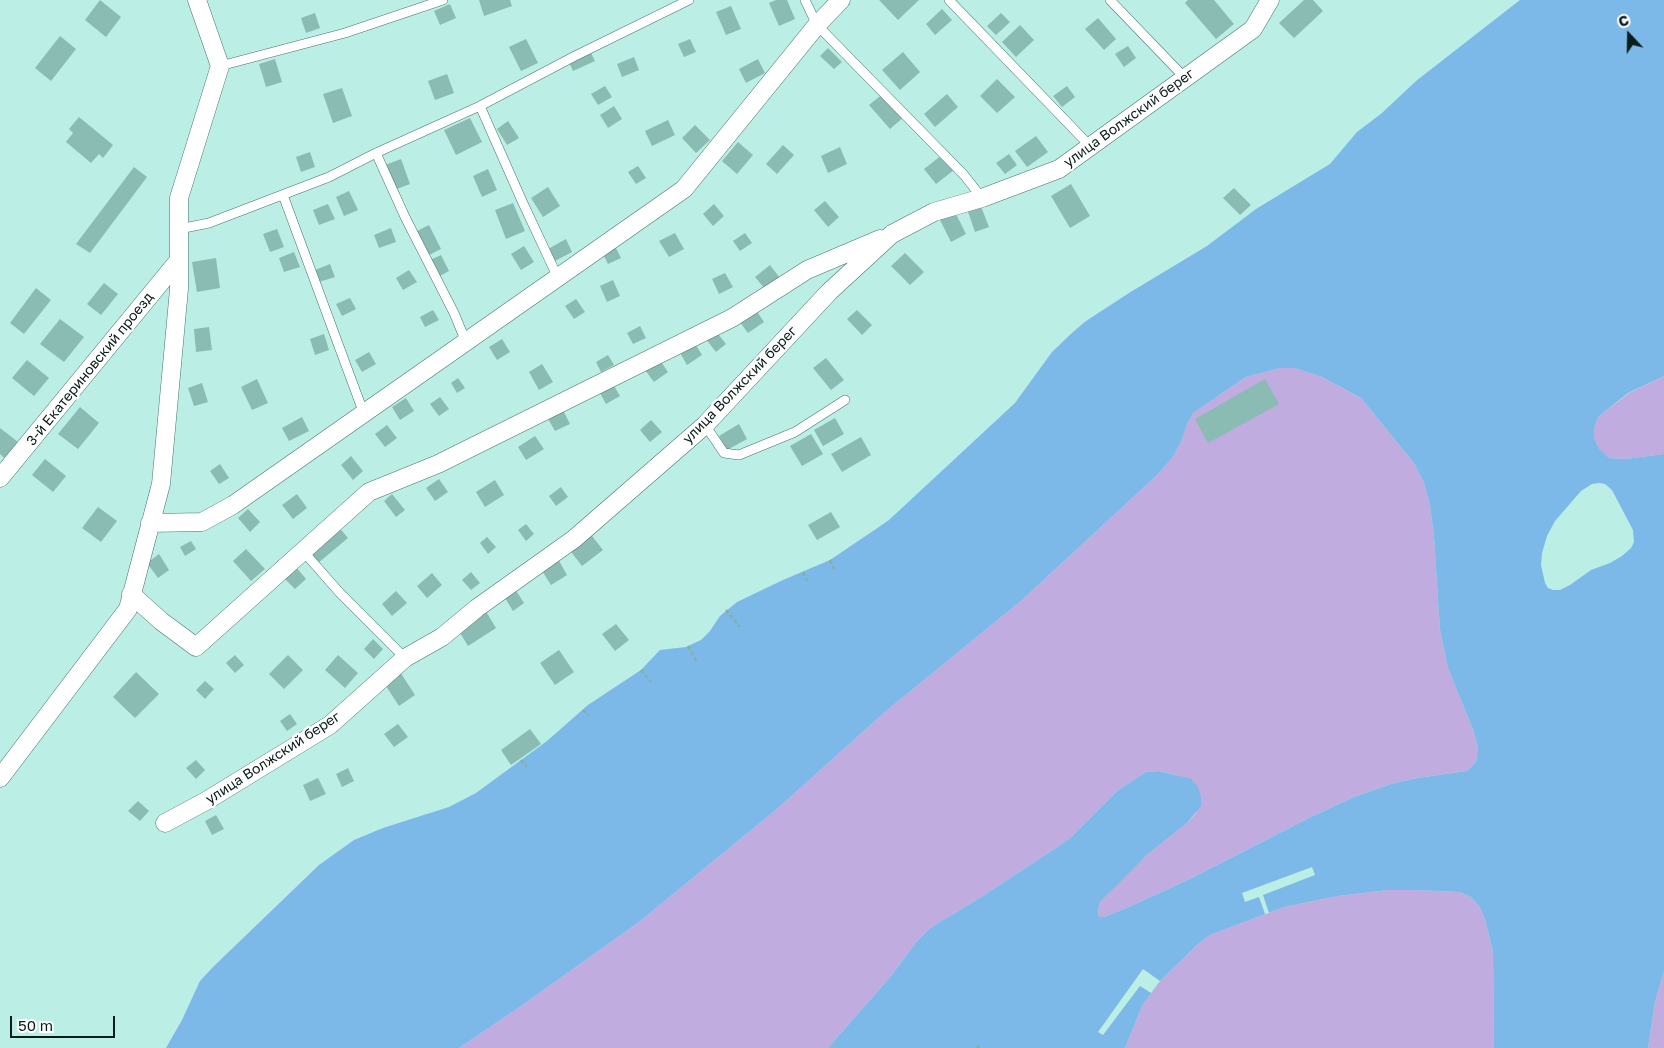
<!DOCTYPE html>
<meta charset="utf-8">
<style>
body{margin:0}
#map{position:relative;width:1664px;height:1048px;overflow:hidden;background:#bbeee5;font-family:"Golos Text",sans-serif}
canvas{display:block}
.north{position:absolute;left:1604px;top:10px;width:50px;height:50px;-webkit-text-stroke:4px #fff;paint-order:stroke;rotate:339deg;font-size:14px;font-weight:700;line-height:20px;text-align:center;color:#091d1a}
.north::after{content:'';display:block;margin:auto;width:18px;height:22px;background:#091d1a;clip-path:polygon(50% 0,100% 100%,50% 72%,0 100%)}
.scale{position:absolute;left:10px;top:1016px;width:105px;height:22px;box-sizing:border-box;border:2px solid #091d1a;border-top:0;padding-left:6px;font-size:15px;line-height:18px;white-space:nowrap;color:#091d1a;-webkit-text-stroke:4px #fff;paint-order:stroke}
</style>
<div id="map">
<canvas width="1664" height="1048"></canvas>
<div class="north">С</div>
<div class="scale">50 m</div>
</div>
<script>
const ctx = document.querySelector('canvas').getContext('2d');
ctx.lineJoin = 'round';
function fillPath(path, color) { ctx.fillStyle = color; ctx.fill(path, 'evenodd'); }
const toPath = rows => new Path2D(rows.map(r => 'M' + r).join(''));
function trace(path, color, width, dash) { ctx.strokeStyle = color; ctx.lineWidth = width; ctx.lineCap = dash ? 'butt' : 'round'; ctx.setLineDash(dash || []); ctx.stroke(path); }
function write(font, color, halo, rows, align = 'center') {
  ctx.font = font + ' "Golos Text",sans-serif'; ctx.lineWidth = 4.5; ctx.setLineDash([]); ctx.textBaseline = 'middle'; ctx.strokeStyle = halo; ctx.fillStyle = color; for (const [text, x, y, turn = 0] of rows) {
    ctx.save(); ctx.translate(x, y); ctx.rotate((+turn || 0) * Math.PI / 180); ctx.textAlign = isNaN(turn) ? turn : align; if (halo) ctx.strokeText(text, 0, 0); ctx.fillText(text, 0, 0); ctx.restore();
  }
}
fillPath(toPath([
 [1280,368,1295,368,1322,377,1361,398,1414,463,1424,483,1430,505,1434,537,1440,630,1448,668,1474,732,1478,748,1476,762,1467,771,1417,778,1391,784,1354,797,1309,818,1188,880,1129,907,1104,917,1099,917,1098,911,1100,902,1120,881,1148,854,1187,823,1196,813,1176,775,1159,771,1146,772,1117,791,1068,840,983,896,930,928,917,941,891,976,828,1048,459,1048,521,1006,639,922,778,808,886,711,1022,600,1157,475,1173,457,1182,440,1187,424,1193,413,1246,377],
 [1664,376,1664,454,1625,459,1609,458,1599,450,1594,438,1594,429,1598,417,1629,393],
 [1388,890,1415,890,1459,892,1471,897,1479,906,1485,919,1493,952,1494,1048,1125,1048,1142,1006,1160,981,1198,944,1210,935,1284,907,1338,896],
 [1664,971,1664,1048,1648,1048,1655,1002]
]), '#c1ace0');
fillPath(toPath([
 [1520,0,1664,0,1664,376,1628,393,1598,417,1594,429,1594,438,1599,449,1609,458,1625,459,1664,454,1664,971,1655,1002,1648,1048,1494,1048,1493,952,1485,919,1479,906,1471,897,1459,892,1415,890,1388,890,1338,896,1284,907,1210,935,1198,944,1160,981,1142,1006,1125,1048,828,1048,891,976,917,941,930,928,983,896,1068,840,1117,791,1146,772,1159,771,1191,779,1198,787,1201,797,1201,806,1187,823,1148,854,1100,902,1098,911,1099,917,1104,917,1129,907,1188,880,1309,818,1354,797,1391,784,1417,778,1467,771,1476,762,1478,748,1474,732,1448,668,1440,630,1434,537,1430,505,1424,483,1414,463,1361,398,1322,377,1295,368,1280,368,1246,377,1193,413,1187,424,1182,440,1173,457,1157,475,1022,600,886,711,778,808,639,922,521,1006,459,1048,166,1048,182,1020,200,981,213,967,319,865,354,840,383,828,449,807,476,793,547,741,588,705,641,670,660,650,686,647,701,640,710,631,720,616,737,602,783,580,830,560,873,531,889,520,1015,403,1052,352,1073,332,1086,321,1129,293,1207,246,1256,209,1330,164,1357,132,1382,113,1416,81],
 [1599,483,1605,484,1612,490,1633,530,1634,542,1631,548,1622,556,1610,563,1591,570,1570,585,1560,590,1553,590,1548,588,1545,583,1541,565,1542,553,1547,536,1555,521,1581,491,1592,484]
]), '#7cb8e8');
fillPath(toPath([
 [1312,867,1315,875,1263,895,1269,913,1265,914,1259,897,1245,902,1242,893],
 [1143,969,1160,981,1151,993,1140,986,1103,1035,1098,1032]
]), '#bbeee5');
fillPath(toPath([
 [100,0,121,17,106,37,85,20],
 [479,0,510,0,512,6,484,16],
 [776,0,787,0,795,19,779,26,769,3],
 [879,0,919,0,898,20],
 [1188,0,1214,0,1234,24,1216,39,1185,3],
 [1304,0,1313,0,1323,11,1294,38,1279,23],
 [450,4,456,18,440,25,434,11],
 [731,6,741,29,726,35,716,12],
 [942,9,952,20,935,35,926,24],
 [315,13,320,28,306,33,301,18],
 [1001,13,1010,22,996,35,987,26],
 [1098,18,1116,39,1104,50,1085,29],
 [1020,25,1034,40,1016,57,1002,42],
 [60,36,76,49,51,81,35,68],
 [526,39,538,63,521,71,509,47],
 [690,39,696,52,684,57,678,44],
 [1128,46,1136,58,1124,67,1115,54],
 [828,48,842,62,834,69,820,56],
 [903,52,920,72,900,90,882,70],
 [591,53,595,61,573,71,569,62],
 [634,57,639,70,622,77,617,64],
 [275,59,282,82,266,87,259,64],
 [758,59,765,73,746,83,739,69],
 [447,74,454,93,435,100,428,81],
 [997,79,1015,97,997,113,980,96],
 [605,86,612,97,598,105,591,94],
 [1067,86,1075,97,1062,107,1053,96],
 [342,88,352,116,333,123,323,94],
 [884,93,904,117,890,129,869,105],
 [947,94,958,107,935,127,924,114],
 [614,106,622,119,608,128,600,115],
 [79,117,113,145,103,158,99,154,91,163,66,142,73,133,69,129],
 [470,118,482,142,456,155,444,130],
 [668,120,675,135,652,146,645,131],
 [508,121,519,138,507,145,497,129],
 [695,125,710,140,696,153,682,138],
 [1036,136,1048,152,1027,167,1015,151],
 [738,142,753,155,737,174,722,161],
 [783,145,794,155,777,174,766,164],
 [840,147,847,164,828,173,821,156],
 [310,152,315,167,301,172,296,157],
 [1009,154,1017,165,1005,174,996,163],
 [942,155,954,170,936,184,924,169],
 [401,159,410,184,394,190,385,165],
 [638,166,646,178,636,184,628,172],
 [134,167,147,177,90,253,76,244],
 [488,169,497,190,482,197,473,176],
 [1071,184,1090,216,1070,228,1051,196],
 [548,187,560,206,543,217,531,198],
 [1234,188,1251,205,1240,215,1223,198],
 [349,191,358,210,344,216,336,197],
 [825,201,839,217,828,227,814,210],
 [513,203,525,231,506,239,495,210],
 [328,204,335,219,319,225,313,210],
 [714,204,724,216,713,226,703,214],
 [980,204,989,227,975,232,967,209],
 [955,212,966,234,951,242,940,220],
 [429,225,441,249,427,256,415,232],
 [391,228,396,242,379,248,374,235],
 [277,229,284,247,270,252,263,234],
 [675,233,684,249,669,257,659,241],
 [745,233,752,243,740,251,733,241],
 [566,239,572,252,555,261,548,249],
 [524,246,534,262,521,270,511,254],
 [615,246,621,258,608,264,602,252],
 [294,252,300,267,284,272,279,258],
 [905,253,924,272,910,285,891,266],
 [441,255,449,271,438,277,430,260],
 [216,258,220,288,197,292,192,262],
 [330,264,335,277,319,282,315,270],
 [770,265,780,278,765,289,755,277],
 [409,270,417,282,403,290,396,278],
 [725,273,733,287,719,294,712,279],
 [613,280,620,296,607,302,600,286],
 [104,283,118,294,101,315,87,304],
 [36,288,51,300,24,334,10,323],
 [350,298,356,309,342,316,336,304],
 [576,299,585,312,574,319,565,306],
 [433,310,439,320,425,327,420,317],
 [756,310,764,322,748,333,739,321],
 [857,310,872,325,862,335,847,319],
 [60,319,84,337,64,362,40,344],
 [640,326,646,338,633,344,627,333],
 [209,327,212,350,196,352,194,329],
 [715,330,726,344,716,352,705,338],
 [324,334,329,350,315,355,310,339],
 [502,339,510,352,497,360,489,347],
 [694,342,702,355,687,365,679,351],
 [369,352,376,364,362,372,355,360],
 [608,355,614,365,601,372,596,362],
 [826,358,844,380,831,390,813,368],
 [659,359,668,372,654,382,645,370],
 [27,360,49,378,34,396,12,378],
 [542,364,553,382,539,390,529,372],
 [458,378,465,388,457,393,451,383],
 [257,379,268,403,252,410,241,387],
 [1265,379,1279,404,1208,443,1195,419],
 [202,383,208,402,194,406,188,388],
 [614,386,620,396,606,404,600,393],
 [440,397,449,409,439,416,430,404],
 [406,398,414,411,400,420,392,407],
 [80,407,99,423,78,449,58,434],
 [563,410,570,424,555,431,547,417],
 [302,417,309,431,289,441,282,428],
 [835,418,844,434,823,446,814,430],
 [651,420,662,432,650,442,640,430],
 [739,424,747,439,727,450,719,436],
 [387,425,397,438,385,447,375,434],
 [0,428,18,442,4,458,0,454],
 [811,434,823,454,802,466,790,446],
 [535,436,544,449,526,460,518,447],
 [861,437,871,455,842,472,831,454],
 [351,456,363,471,353,480,341,465],
 [45,459,66,476,53,492,32,475],
 [220,464,229,478,219,484,210,471],
 [439,479,448,492,435,501,426,488],
 [495,480,504,495,485,507,476,492],
 [561,487,568,497,556,506,549,496],
 [297,494,307,508,293,519,282,505],
 [392,494,405,510,396,517,384,501],
 [98,507,117,521,101,542,82,528],
 [248,509,260,522,250,532,238,518],
 [831,512,840,527,817,540,808,525],
 [526,524,534,534,526,541,518,530],
 [338,526,348,538,318,563,307,550],
 [589,532,603,550,582,566,568,548],
 [487,537,496,547,488,554,480,543],
 [191,541,196,549,185,556,180,547],
 [246,549,265,569,251,581,233,561],
 [159,554,169,570,158,578,147,563],
 [558,559,567,575,551,585,541,569],
 [296,567,306,579,295,589,284,578],
 [471,572,480,583,471,590,462,580],
 [432,573,442,585,427,598,417,586],
 [513,586,524,603,513,611,502,593],
 [396,591,407,603,392,616,382,604],
 [482,605,496,628,468,646,454,623],
 [616,624,629,640,615,651,602,634],
 [373,639,383,649,374,659,364,649],
 [559,650,574,672,555,685,540,663],
 [235,655,244,665,235,673,226,663],
 [288,655,303,670,284,689,269,674],
 [338,655,358,673,345,688,325,670],
 [136,672,159,694,135,718,113,697],
 [400,672,415,695,399,706,384,683],
 [205,681,214,689,205,699,196,690],
 [290,714,297,724,287,731,280,721],
 [398,724,408,737,394,747,384,734],
 [530,729,541,744,511,765,501,750],
 [196,760,205,770,196,779,186,768],
 [348,768,354,781,342,787,336,774],
 [318,778,326,794,310,801,303,785],
 [138,801,149,811,140,821,128,811],
 [216,815,224,829,212,835,205,821]
]), '#8abcb4');
const service = toPath([
 [805,0,817,25,964,175,982,198],
 [949,0,1090,146],
 [1110,0,1185,78],
 [220,66,345,33,443,0],
 [480,106,522,201,558,278],
 [376,153,405,217,454,313,466,342],
 [283,195,364,414],
 [179,229,209,223,329,177,376,153,480,106,575,56,689,0],
 [705,425,724,453,739,455,795,432,845,400],
 [303,551,339,592,405,658]
]);
const minor = toPath([
 [0,478,179,260],
 [150,523,202,522,233,505,684,189,817,25,841,0],
 [131,594,161,621,196,647,369,492,438,464,732,318,807,270,880,239],
 [0,778,128,609,161,484,179,289,179,198,220,66,197,0],
 [165,823,206,801,330,725,405,658,442,637,477,608,574,539,705,425,829,292,892,234,934,212,982,198,1059,169,1253,29,1270,0]
]);
trace(service, '#45746d', 10);
trace(minor, '#45746d', 19);
trace(toPath([
 [830,560,834,569],
 [803,572,807,581],
 [726,610,740,627],
 [688,646,697,662],
 [641,670,651,682],
 [583,710,589,716],
 [521,760,527,767],
 [977,1048,979,1046]
]), '#85afa8', 2.5, [4, 2.5]);
trace(service, '#fff', 9);
trace(minor, '#fff', 18);
write('14px', '#091d1a', '#fff', [
 ["улица Волжский берег",1129,118,-36],
 ["3-й Екатериновский проезд",90,369,-51],
 ["улица Волжский берег",740,385,-46],
 ["улица Волжский берег",273,758,-33]
]);
</script>
